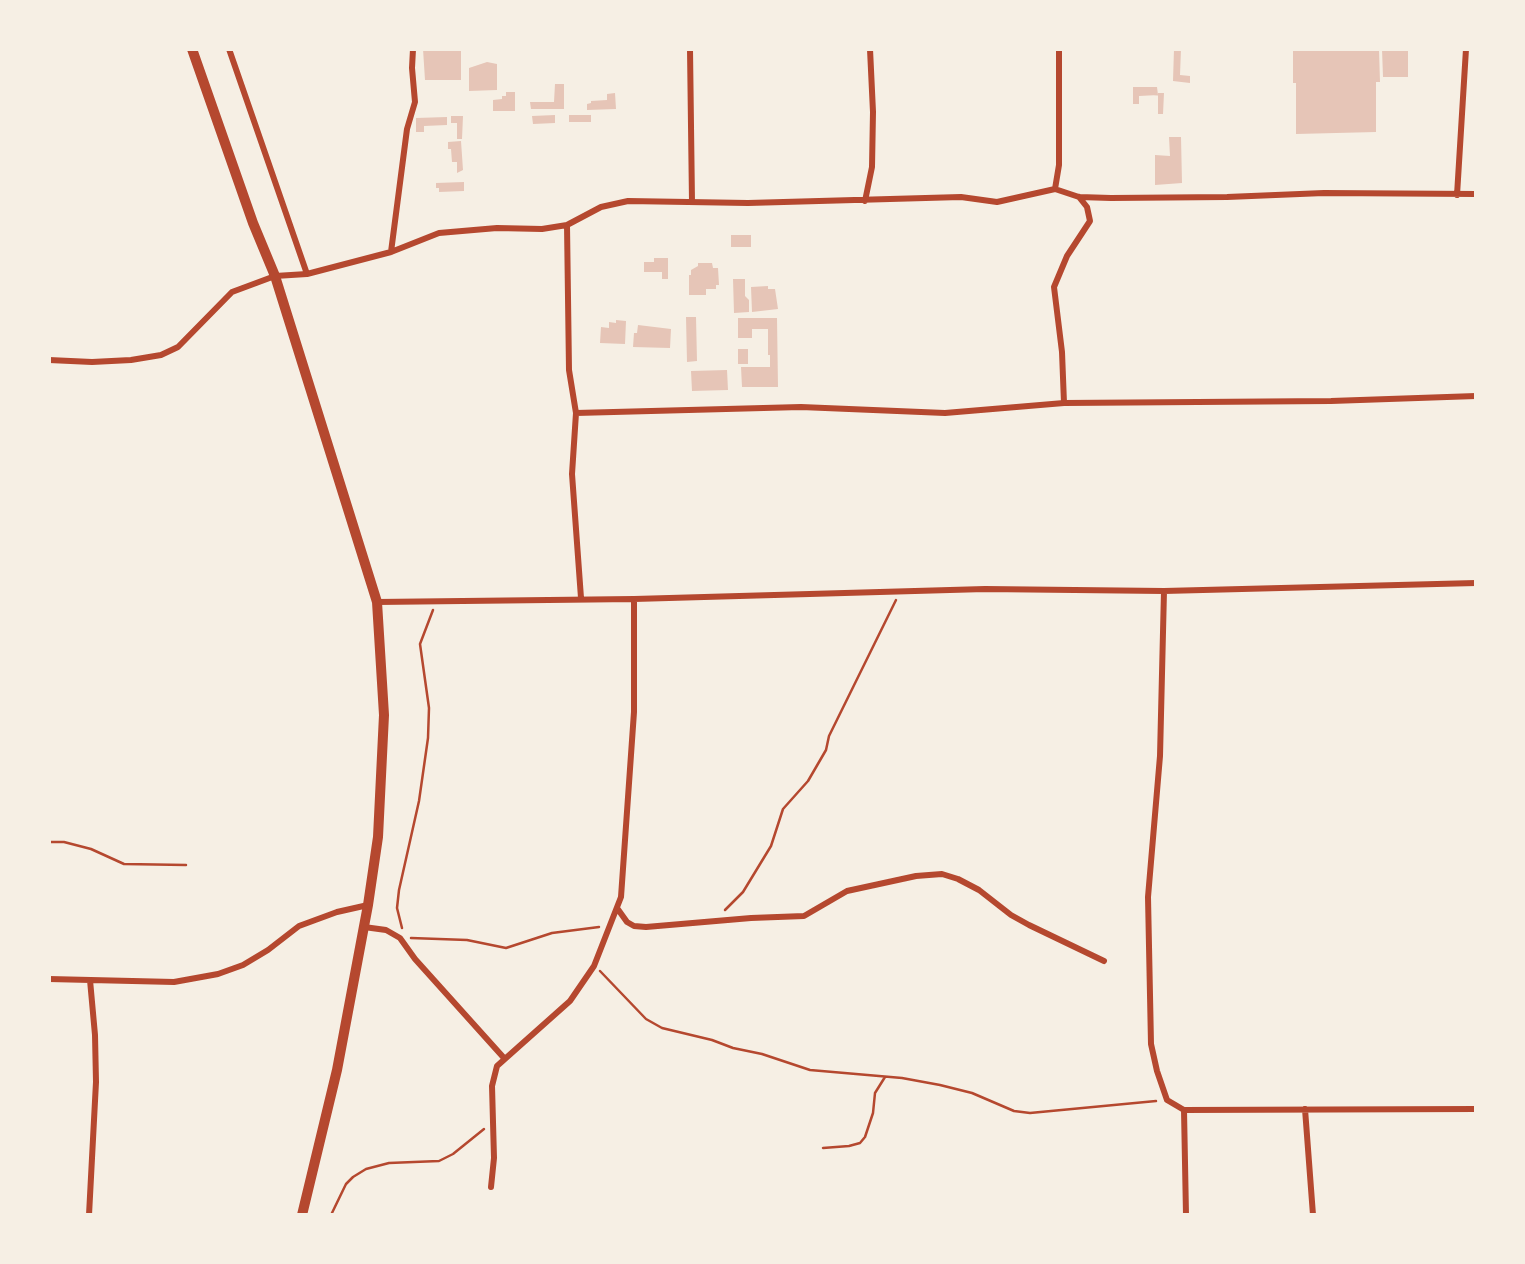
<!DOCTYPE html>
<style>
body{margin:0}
#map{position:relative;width:1525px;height:1264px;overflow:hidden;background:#f6efe4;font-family:"Playfair Display",serif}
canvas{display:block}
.frame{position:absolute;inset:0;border:51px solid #f6efe4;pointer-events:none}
</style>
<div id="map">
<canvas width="1525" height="1264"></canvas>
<div class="frame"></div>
</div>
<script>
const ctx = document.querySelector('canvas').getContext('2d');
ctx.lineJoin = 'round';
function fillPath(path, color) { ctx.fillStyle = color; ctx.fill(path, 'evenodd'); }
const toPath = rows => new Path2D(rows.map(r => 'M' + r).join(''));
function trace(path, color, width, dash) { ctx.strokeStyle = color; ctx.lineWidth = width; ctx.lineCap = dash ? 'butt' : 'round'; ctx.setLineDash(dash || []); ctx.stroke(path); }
fillPath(toPath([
 [423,49,461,49,461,80,425,80],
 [1174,49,1181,49,1180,75,1190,76,1190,83,1173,81],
 [1293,49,1379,49,1380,82,1376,82,1376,132,1296,134,1296,83,1293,83],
 [1382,49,1408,49,1408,77,1383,77],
 [487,62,497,64,497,90,469,91,469,68],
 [555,84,564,84,564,109,531,109,530,102,554,102],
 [1133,87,1157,87,1158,95,1139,96,1139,104,1133,104],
 [506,92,515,92,515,111,493,111,493,100,502,99,502,96,506,96],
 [615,93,616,109,587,110,587,104,591,103,591,101,607,100,607,94],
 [1158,93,1164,93,1163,114,1158,114],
 [555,115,555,123,533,124,532,116],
 [569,115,591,115,591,122,569,122],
 [451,116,463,116,462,139,457,139,457,123,451,123],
 [447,117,447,125,424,126,424,132,416,132,416,118],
 [1169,137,1181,137,1182,183,1155,185,1155,155,1170,156],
 [461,141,463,170,457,173,457,162,452,162,451,149,448,149,448,142],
 [464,182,464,191,439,192,439,188,436,188,436,183],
 [731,235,751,235,751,247,731,247],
 [654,258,668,258,668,279,662,279,662,272,644,272,644,262,654,262],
 [698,263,712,263,713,268,718,268,719,285,716,285,716,289,706,289,706,295,689,295,689,275,691,275,691,270,698,266],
 [733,279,745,279,745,296,749,300,749,312,734,313],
 [768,286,768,289,775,289,778,309,752,312,751,287],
 [686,317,696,317,697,361,687,362],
 [738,318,777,318,778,387,742,387,741,367,770,367,770,355,768,355,768,329,752,329,752,338,738,338],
 [616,320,626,321,625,344,600,343,601,327,609,328,609,322,616,323],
 [638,325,671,329,670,348,633,347,634,333,637,333],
 [738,349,748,349,748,364,738,364],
 [727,370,728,390,692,391,691,371]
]), '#e6c5b7');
trace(toPath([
 [49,842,64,842,91,849,124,864,186,865],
 [725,910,743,892,771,846,783,809,808,781,826,750,829,736,896,600],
 [402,928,397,908,399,890,419,801,428,738,429,708,420,644,433,610],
 [411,938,467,940,506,948,552,933,599,927],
 [600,971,646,1019,662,1028,712,1040,733,1048,762,1054,810,1070,902,1078,940,1085,972,1093,1014,1111,1030,1113,1156,1101],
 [823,1148,849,1146,860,1143,865,1137,873,1113,875,1093,885,1077],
 [331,1215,346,1184,353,1177,366,1169,389,1163,439,1161,453,1154,484,1129]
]), '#b5482f', 2.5);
trace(toPath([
 [229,49,307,274],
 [690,49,692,202],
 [1055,189,1059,165,1059,49],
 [1457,195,1466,49],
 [865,201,872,167,873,112,870,49],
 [391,252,407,129,415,102,412,68,413,49],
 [49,360,92,362,131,360,161,355,178,347,232,292,275,276,307,274,391,252,439,233,497,228,542,229,567,225],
 [1064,403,1062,352,1054,287,1067,256,1090,221,1087,207,1079,197],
 [576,413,801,407,945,413,1064,403,1331,401,1476,396],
 [1164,591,1160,756,1148,897,1151,1044,1157,1071,1167,1100,1184,1110,1476,1109],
 [581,598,572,474,576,413,569,370,567,225,601,207,628,201,748,203,961,197,997,202,1055,189,1079,197,1111,198,1227,197,1324,193,1476,194],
 [377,602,634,599,985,589,1164,591,1476,583],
 [617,908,627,922,634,926,646,927,751,918,804,916,847,891,916,876,942,874,958,879,979,890,1011,915,1029,925,1104,961],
 [364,927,386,930,400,938,415,959,504,1058],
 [49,979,174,982,218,974,243,965,268,950,299,926,337,912,368,905],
 [1305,1109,1313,1215],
 [1184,1110,1186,1215],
 [491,1187,494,1158,492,1086,497,1066,570,1001,594,966,621,897,634,712,634,599],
 [89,1215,96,1082,95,1035,90,980]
]), '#b5482f', 6);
trace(toPath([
 [192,49,253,223,275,276,377,602,384,715,378,837,368,905,337,1070,302,1215]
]), '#b5482f', 10);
</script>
